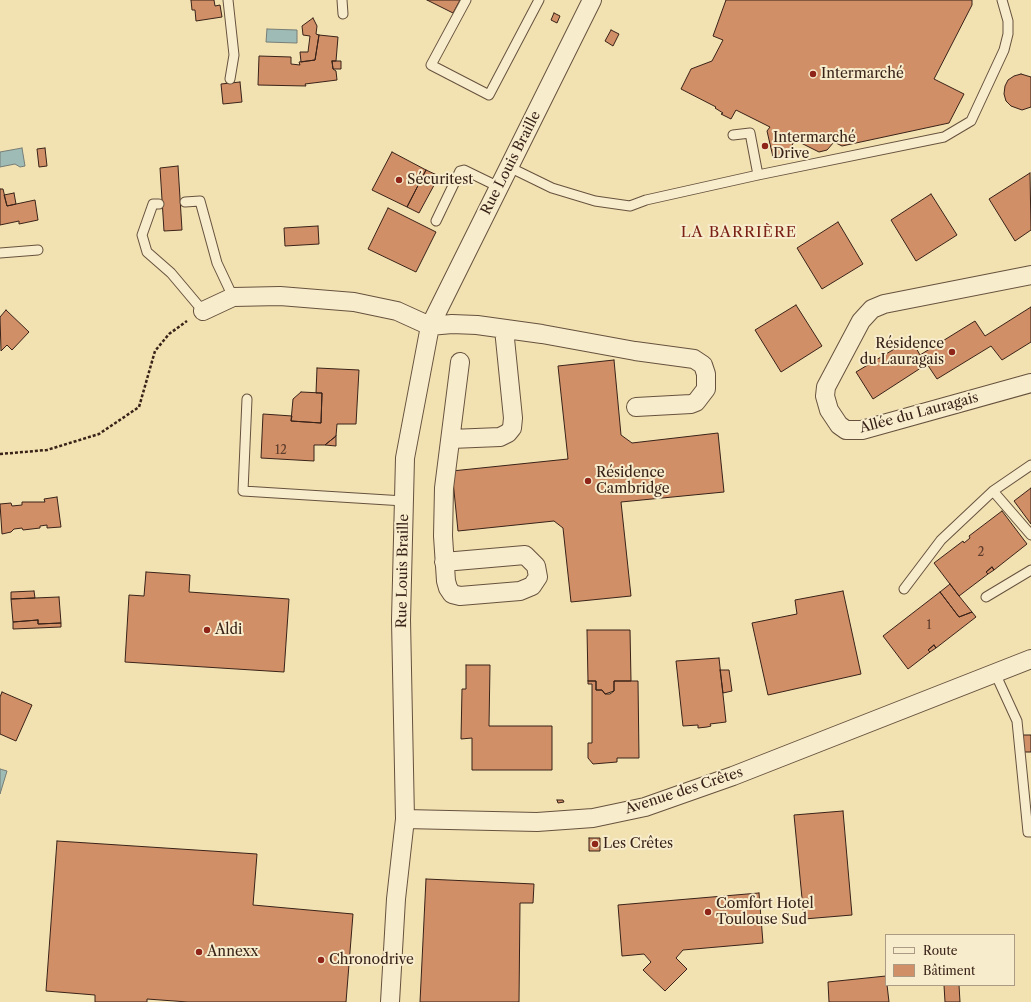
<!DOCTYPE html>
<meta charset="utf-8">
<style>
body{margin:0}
#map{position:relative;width:1031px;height:1002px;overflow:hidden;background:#f2e1b1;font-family:"Libre Caslon Text",serif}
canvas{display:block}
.legend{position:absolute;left:885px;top:934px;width:130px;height:52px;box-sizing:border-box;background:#f7eccc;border:1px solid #ab9b84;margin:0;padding:5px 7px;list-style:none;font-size:12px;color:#392218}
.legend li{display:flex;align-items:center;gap:8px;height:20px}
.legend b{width:20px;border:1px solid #ab9b84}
</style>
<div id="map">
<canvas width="1031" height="1002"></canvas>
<ul class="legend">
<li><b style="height:5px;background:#f7eccc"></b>Route</li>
<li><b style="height:11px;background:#d08f67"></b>Bâtiment</li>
</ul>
</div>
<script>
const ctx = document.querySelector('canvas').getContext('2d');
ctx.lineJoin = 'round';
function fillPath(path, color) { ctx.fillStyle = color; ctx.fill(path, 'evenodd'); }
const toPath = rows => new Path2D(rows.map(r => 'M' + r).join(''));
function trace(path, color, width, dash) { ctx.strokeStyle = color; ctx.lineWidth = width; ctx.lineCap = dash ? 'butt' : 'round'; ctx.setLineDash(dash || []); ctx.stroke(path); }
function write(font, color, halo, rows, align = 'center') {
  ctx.font = font + ' "Libre Caslon Text",serif'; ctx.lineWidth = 4; ctx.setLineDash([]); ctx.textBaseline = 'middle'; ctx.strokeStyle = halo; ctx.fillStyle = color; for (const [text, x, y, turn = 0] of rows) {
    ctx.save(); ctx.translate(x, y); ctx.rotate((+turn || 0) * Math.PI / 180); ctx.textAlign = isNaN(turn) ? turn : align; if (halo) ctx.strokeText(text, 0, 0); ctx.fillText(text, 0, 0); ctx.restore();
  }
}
const water = toPath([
 [267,29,297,30,297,43,266,42,267,29],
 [22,148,25,166,20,167,15,164,0,167,0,152,22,148],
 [0,769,7,771,0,794,0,769]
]);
fillPath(water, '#9fbbb6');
trace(water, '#767e77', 1);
const building = toPath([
 [191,0,214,0,215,6,220,5,222,17,196,21,195,10,192,10,191,0],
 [427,0,460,0,453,13,427,0],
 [726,0,972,0,972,5,934,79,964,94,949,123,842,146,834,142,827,150,819,152,795,140,787,154,773,157,767,131,770,127,736,110,731,119,721,114,723,113,715,108,716,107,681,89,691,69,712,61,723,40,713,36,726,0],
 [554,13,560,16,557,23,551,20,554,13],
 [313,18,317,26,316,34,319,35,315,60,301,62,300,52,308,52,310,36,303,35,302,26,313,18],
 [611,30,619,34,613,46,605,41,611,30],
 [319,35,338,37,336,61,332,61,333,69,336,71,337,80,305,84,306,86,258,85,259,56,291,57,291,64,300,65,299,62,315,60,319,35],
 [332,61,341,61,341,69,333,69,332,61],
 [1021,74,1031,77,1031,107,1022,110,1011,106,1006,101,1004,94,1005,86,1008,80,1014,76,1021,74],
 [240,82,242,102,223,104,221,84,240,82],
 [45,148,47,166,39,167,37,149,45,148],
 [392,152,426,170,407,207,372,190,392,152],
 [178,166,182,230,164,231,160,168,178,166],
 [426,170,439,176,419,213,407,207,426,170],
 [1030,173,1031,230,1015,241,989,199,1030,173],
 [0,189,3,189,7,206,35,200,38,220,19,224,19,221,0,225,0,189],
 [14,193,16,204,7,206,4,195,14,193],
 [931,194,957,235,916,261,891,220,931,194],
 [388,208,436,232,416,272,368,249,388,208],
 [838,222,863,264,822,289,797,248,838,222],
 [318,226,319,244,285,246,284,228,318,226],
 [796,305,822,346,781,372,755,330,796,305],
 [1031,307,1031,342,1002,360,991,346,937,379,927,364,873,399,856,372,911,339,920,355,975,321,985,336,1031,307],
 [6,310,29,332,12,350,7,345,1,351,0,317,6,310],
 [614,360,621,435,632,443,718,433,724,492,621,502,631,596,571,602,563,528,554,521,458,531,452,471,568,459,558,366,614,360],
 [317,368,359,370,356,424,337,424,336,436,325,445,314,445,314,461,261,458,263,414,292,416,291,421,321,423,322,393,316,393,317,368],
 [301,392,322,393,321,423,291,421,293,399,301,392],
 [336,436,336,446,325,445,336,436],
 [1031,488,1031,524,1014,501,1031,488],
 [57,497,61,527,47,528,47,525,40,526,40,528,23,530,22,528,14,529,11,532,2,534,0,504,11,503,12,506,22,505,22,502,45,502,44,499,57,497],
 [1002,511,1027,544,994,570,992,567,986,572,988,574,959,596,934,563,963,541,964,543,970,538,969,536,1002,511],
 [992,567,994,570,988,574,986,572,992,567],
 [146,572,190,575,189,592,289,599,284,672,125,662,129,595,144,596,146,572],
 [950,584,959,596,972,612,959,617,940,592,950,584],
 [34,591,35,598,11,599,11,592,34,591],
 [843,591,861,674,768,695,752,623,797,614,795,600,843,591],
 [940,592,959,617,972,612,976,617,936,648,934,645,928,650,930,652,908,669,883,636,940,592],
 [59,597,61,623,38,624,38,620,13,622,11,599,59,597],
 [38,620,38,624,61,623,61,627,13,629,13,622,38,620],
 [587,630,630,630,631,681,614,681,614,691,610,694,605,694,602,690,596,690,596,681,588,681,587,630],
 [934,645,936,648,930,652,928,650,934,645],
 [719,658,726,722,710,724,711,726,707,727,698,728,698,725,683,726,676,661,719,658],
 [466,665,490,665,489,726,552,726,552,770,472,770,472,738,461,739,462,689,466,689,466,665],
 [720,670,729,670,732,691,723,693,720,670],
 [588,681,596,681,596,690,602,690,605,694,614,691,614,681,638,681,639,758,617,758,617,762,593,764,588,758,588,743,592,743,592,684,588,684,588,681],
 [2,692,32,705,16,741,0,734,0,697,2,692],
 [1022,735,1031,735,1031,752,1023,752,1022,735],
 [557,800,563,800,564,802,558,803,557,800],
 [843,811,852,915,804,919,794,815,843,811],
 [589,838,600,838,600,851,589,851,589,838],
 [57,841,257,854,253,905,353,914,346,1002,188,1002,147,999,147,1002,95,1002,95,995,46,991,57,841],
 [426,879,534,884,533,903,520,903,519,1002,420,1002,426,879],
 [759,893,763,943,683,950,676,958,687,969,665,991,643,970,651,962,644,954,622,956,618,905,759,893],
 [886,976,889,1002,829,1002,828,982,886,976],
 [944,985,959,985,960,1002,945,1002,944,985]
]);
fillPath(building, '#d08f67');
trace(building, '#392218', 1);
const service = toPath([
 [228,0,234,55,230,79],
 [342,0,343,14],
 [466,0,431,65,489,95,539,0],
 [733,135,750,133,758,175],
 [509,167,552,188,595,201,630,206,646,200,758,175,944,137,971,121,1004,50,1008,34,1008,21,1002,0],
 [185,202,200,201,217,263,233,297],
 [159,204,153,204,142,235,147,252,171,273,203,311],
 [436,221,460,171,464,170,499,187],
 [0,253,38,250],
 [247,399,243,491,404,501],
 [993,491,1031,535],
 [904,589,941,540,993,491,1031,465],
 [986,597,1031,570],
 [995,673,1017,721,1028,832,1031,832]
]);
const minor = toPath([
 [1031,275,884,304,872,309,861,321,826,387,825,396,829,410,839,425,846,430,862,430,1031,383],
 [203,311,233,297,280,296,354,302,397,311,430,326,452,324,477,325,542,334,635,351,694,359,703,365,706,374,706,389,696,402,691,404,636,407],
 [451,439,500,437,508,433,512,428,513,418,504,329],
 [444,562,525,555,536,566,538,577,532,586,520,591,460,596,452,594,448,588,446,581,443,536,444,488,460,362],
 [405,819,537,822,593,818,645,807,733,776,1031,659],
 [390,1002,396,899,405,819,401,620,405,458,430,326,592,0]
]);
trace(service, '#67523e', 11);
trace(minor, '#67523e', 20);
trace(toPath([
 [0,454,47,450,99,434,139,407,155,351,169,334,187,321]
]), '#392218', 2.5, [3, 2]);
trace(service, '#f7eccc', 9);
trace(minor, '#f7eccc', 18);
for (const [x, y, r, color] of [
 [813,74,4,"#8f2418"],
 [765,146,4,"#8f2418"],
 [399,180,4,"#8f2418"],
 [952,352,4,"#8f2418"],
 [588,481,4,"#8f2418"],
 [207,630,4,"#8f2418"],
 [595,844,4,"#8f2418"],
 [708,912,4,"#8f2418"],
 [199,952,4,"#8f2418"],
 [321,960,4,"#8f2418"]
]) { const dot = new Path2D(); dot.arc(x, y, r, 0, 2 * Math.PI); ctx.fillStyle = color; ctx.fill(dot); trace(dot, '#f7eccc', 1.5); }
write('12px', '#5f3d2c', null, [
 ["12",281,451],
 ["2",981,553],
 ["1",929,626]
]);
write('14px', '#392218', '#f7eccc', [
 ["Intermarché",821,74],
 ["Intermarché",773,138],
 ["Drive",773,154],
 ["Sécuritest",407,180],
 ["Résidence",944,344,"right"],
 ["du Lauragais",944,360,"right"],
 ["Résidence",596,473],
 ["Cambridge",596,489],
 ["Aldi",215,630],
 ["Les Crêtes",603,844],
 ["Comfort Hotel",716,904],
 ["Toulouse Sud",716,920],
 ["Annexx",207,952],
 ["Chronodrive",329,960]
], 'left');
write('14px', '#392218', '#f7eccc', [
 ["Rue Louis Braille",511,163,-63],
 ["Allée du Lauragais",919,413,-15],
 ["Rue Louis Braille",403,571,-89],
 ["Avenue des Crêtes",684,791,-18]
]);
ctx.letterSpacing = '1px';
write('15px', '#7a1f14', '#f7eccc', [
 ["LA BARRIÈRE",739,233]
]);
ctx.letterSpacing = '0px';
</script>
